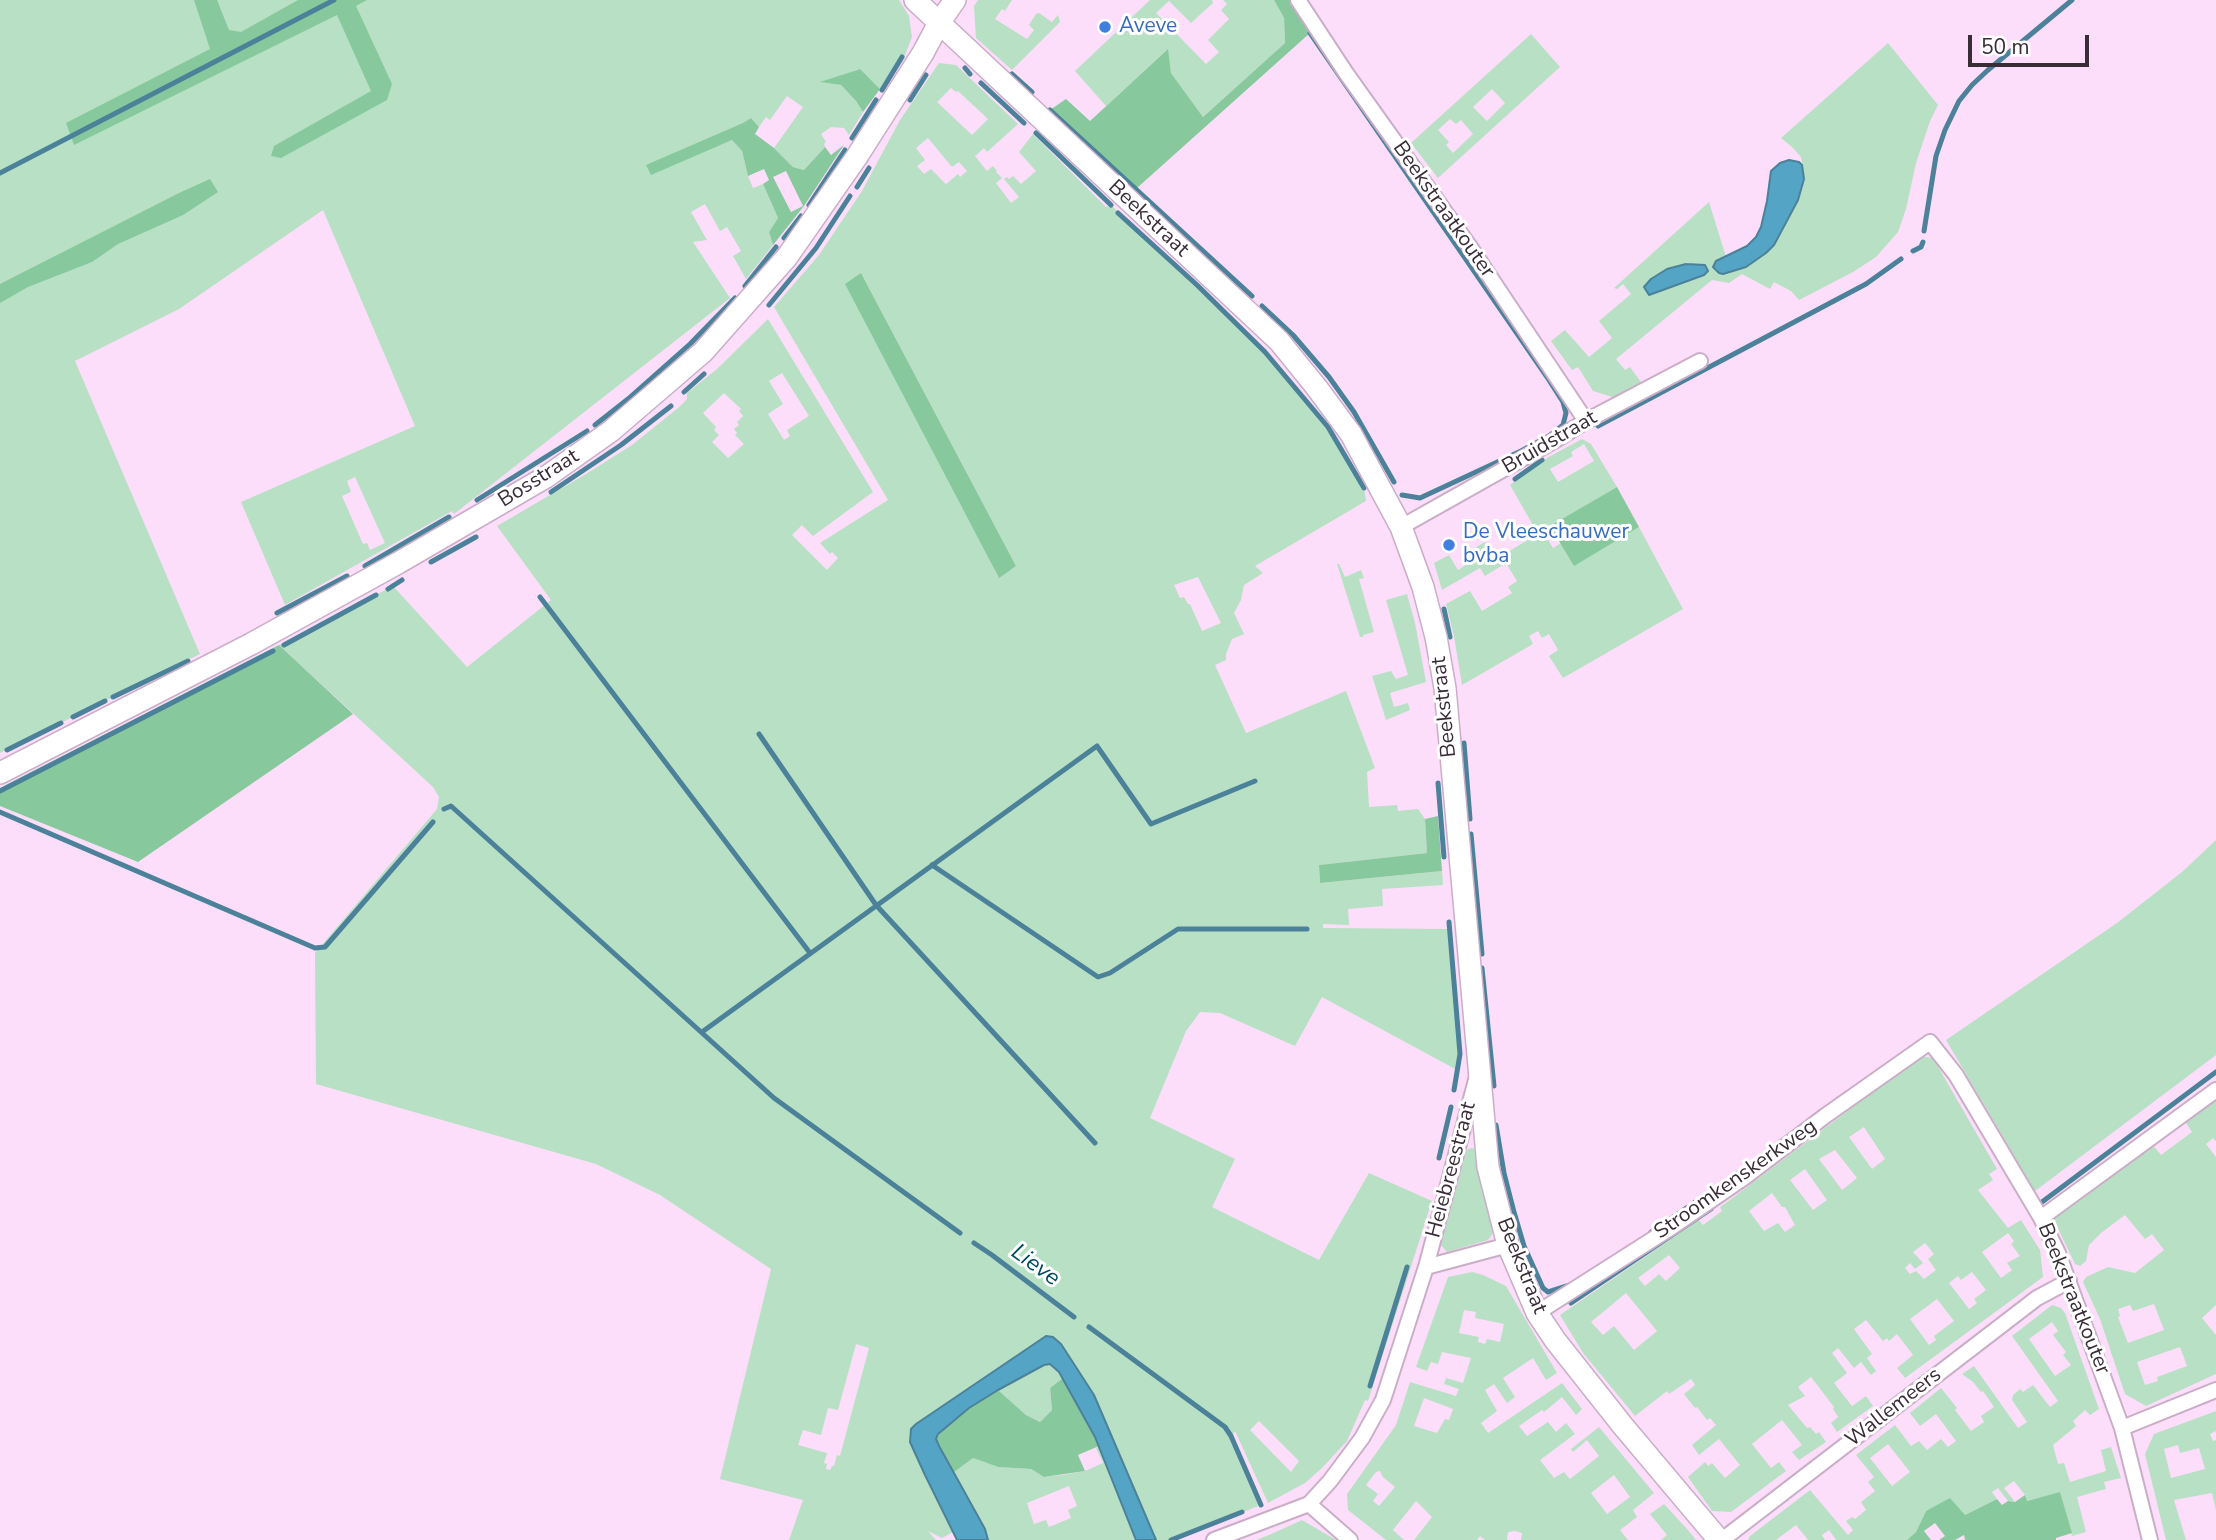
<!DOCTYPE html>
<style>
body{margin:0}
#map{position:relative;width:2216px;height:1540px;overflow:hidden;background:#fcdefa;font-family:"Nunito Sans",sans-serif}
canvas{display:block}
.scale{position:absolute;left:1968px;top:35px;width:121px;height:32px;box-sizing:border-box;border:4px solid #382d37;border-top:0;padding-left:9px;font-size:21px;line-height:24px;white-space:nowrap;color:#382d37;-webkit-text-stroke:5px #fff;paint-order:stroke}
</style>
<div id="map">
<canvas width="2216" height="1540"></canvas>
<div class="scale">50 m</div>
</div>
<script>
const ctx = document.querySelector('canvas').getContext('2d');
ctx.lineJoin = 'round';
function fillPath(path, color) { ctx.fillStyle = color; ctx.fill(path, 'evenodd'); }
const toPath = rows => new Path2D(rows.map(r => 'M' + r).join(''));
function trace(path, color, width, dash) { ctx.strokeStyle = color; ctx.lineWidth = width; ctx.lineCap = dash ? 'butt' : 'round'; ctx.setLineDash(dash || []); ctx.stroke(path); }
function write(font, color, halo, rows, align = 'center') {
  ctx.font = font + ' "Nunito Sans",sans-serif'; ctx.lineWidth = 6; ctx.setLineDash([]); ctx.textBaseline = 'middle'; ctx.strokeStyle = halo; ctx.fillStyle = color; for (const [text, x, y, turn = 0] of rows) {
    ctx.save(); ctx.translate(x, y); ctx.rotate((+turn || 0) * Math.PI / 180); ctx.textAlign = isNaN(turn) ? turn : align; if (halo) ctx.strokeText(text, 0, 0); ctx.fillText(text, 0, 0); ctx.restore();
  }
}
fillPath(toPath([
 [0,0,899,0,909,16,912,37,904,58,880,89,859,69,822,82,841,85,856,101,863,112,849,135,844,128,831,127,821,134,826,142,824,144,825,147,804,170,793,167,774,148,803,107,787,96,770,120,766,117,759,127,751,118,699,153,732,140,742,151,748,176,753,188,763,184,778,218,769,232,773,245,746,279,733,256,741,251,727,227,720,231,705,204,691,212,707,240,693,242,730,298,454,514,452,511,285,605,241,502,415,426,323,210,179,309,75,361,200,654,0,753],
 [355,477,385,543,370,550,367,543,363,544,342,496,351,492,347,481],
 [978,0,1012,0,1005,11,1002,9,995,19,1027,39,1034,30,1029,25,1036,14,1039,13,1052,22,1058,15,1060,22,1012,70,976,38,974,6],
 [1150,0,1212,0,1213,3,1191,23,1169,1,1156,13,1206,64,1219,52,1208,40,1229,19,1221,10,1227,4,1223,0,1274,0,1284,18,1285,43,1203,117,1171,73,1167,50,1106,106,1075,71],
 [1531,34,1560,67,1438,178,1411,143],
 [1492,89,1505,103,1487,121,1473,107],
 [1450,119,1456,124,1461,120,1473,134,1453,153,1446,145,1449,142,1438,130],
 [1888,43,1938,105,1930,121,1916,163,1906,209,1898,232,1876,257,1853,272,1799,300,1791,291,1774,282,1770,289,1742,274,1729,283,1712,280,1616,359,1625,370,1630,367,1643,385,1619,399,1593,391,1578,367,1572,370,1551,341,1565,330,1589,357,1612,338,1599,321,1631,294,1623,284,1617,289,1614,288,1709,202,1726,257,1716,261,1766,253,1774,245,1798,200,1803,187,1803,168,1801,157,1792,147,1781,138],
 [939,63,956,65,1018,124,987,152,984,148,975,156,987,171,993,166,997,171,996,172,1002,178,996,183,1011,203,1019,197,1004,179,1007,177,1009,179,1013,176,1021,184,1036,171,1019,152,1033,134,1106,207,1111,205,1265,352,1328,427,1364,488,1366,501,1255,566,1263,573,1244,585,1241,600,1234,613,1244,634,1232,639,1226,654,1226,660,1215,665,1246,733,1346,691,1375,768,1367,772,1369,807,1397,805,1398,811,1418,809,1425,819,1427,853,1319,865,1320,883,1442,871,1443,885,1382,889,1383,906,1348,909,1349,925,1323,924,1323,928,1450,929,1460,1054,1457,1070,1322,997,1295,1046,1220,1013,1200,1012,1186,1031,1150,1118,1235,1159,1212,1207,1319,1260,1369,1173,1432,1201,1368,1401,1365,1400,1347,1441,1322,1468,1305,1483,1268,1503,1235,1431,1232,1436,1261,1505,1171,1540,1156,1540,1094,1394,1061,1344,1046,1336,963,1392,910,1433,910,1442,925,1475,953,1532,942,1538,928,1531,936,1540,789,1540,803,1500,720,1479,771,1269,660,1195,596,1164,316,1084,315,953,437,809,439,797,433,787,279,645,393,586,467,667,551,600,497,526,586,474,632,445,678,408,687,399,687,393,717,369,768,319,873,492,813,536,802,525,792,535,827,570,838,558,832,552,830,554,820,543,888,500,774,307,819,255,862,191,900,120],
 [951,88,956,92,958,91,988,119,972,135,937,102],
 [928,138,952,167,959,162,967,171,960,177,958,174,946,184,931,169,924,174,917,166,925,160,916,148],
 [861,273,1016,566,999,577,998,577],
 [782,373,809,416,787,430,790,436,784,440,768,414,783,404,769,381],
 [724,393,741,409,739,411,743,416,737,422,739,425,734,429,737,433,735,435,744,444,728,458,712,442,719,435,714,430,716,427,703,413],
 [1198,577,1221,623,1202,631,1190,604,1188,604,1184,597,1180,598,1174,585],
 [856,1344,869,1348,840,1456,837,1455,834,1466,832,1466,830,1470,826,1469,827,1464,824,1463,827,1453,798,1445,803,1430,821,1435,828,1408,838,1410],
 [1259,1421,1299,1461,1291,1472,1250,1430],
 [1582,439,1591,444,1617,487,1551,526,1551,528,1544,533,1553,548,1561,543,1574,565,1639,527,1683,609,1563,678,1549,656,1558,650,1549,634,1542,638,1538,631,1529,636,1533,644,1462,685,1454,636,1446,604,1470,591,1482,611,1512,593,1508,587,1517,581,1506,563,1485,576,1480,568,1442,590,1434,563,1449,555,1458,570,1469,563,1464,554,1485,542,1496,559,1538,534,1510,485,1547,458],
 [1584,444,1594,461,1558,482,1550,469,1573,456,1571,452],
 [1337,564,1339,564,1345,577,1361,570,1364,578,1359,579,1374,632,1363,635,1363,637,1360,637],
 [1407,594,1415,623,1426,682,1390,693,1394,707,1408,703,1410,710,1386,720,1372,676,1391,671,1396,679,1408,675,1386,600],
 [2216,840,2216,1055,2035,1191,1946,1040,2117,923,2182,872],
 [1920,1056,1933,1058,1997,1169,1989,1174,1993,1180,1978,1190,2008,1228,2021,1220,2040,1250,2043,1277,1905,1378,1897,1368,1913,1355,1897,1334,1889,1341,1887,1338,1883,1341,1866,1320,1854,1329,1872,1354,1867,1358,1876,1371,1871,1375,1861,1362,1854,1368,1838,1348,1832,1353,1847,1373,1834,1383,1852,1406,1866,1396,1873,1406,1837,1432,1831,1423,1838,1417,1833,1409,1834,1407,1811,1377,1798,1387,1805,1396,1788,1405,1807,1428,1810,1427,1816,1434,1819,1432,1826,1442,1799,1460,1792,1452,1802,1445,1782,1420,1752,1444,1771,1468,1779,1462,1786,1471,1731,1512,1712,1511,1688,1477,1705,1462,1708,1466,1712,1463,1725,1478,1740,1465,1719,1439,1699,1455,1692,1445,1716,1425,1710,1418,1707,1420,1697,1407,1695,1408,1684,1394,1695,1385,1691,1379,1669,1394,1667,1391,1635,1416,1583,1353,1560,1315,1699,1220,1703,1225,1722,1211,1720,1207,1730,1200],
 [1864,1127,1885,1159,1872,1169,1849,1137],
 [1835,1150,1857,1178,1842,1190,1819,1159],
 [1805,1169,1827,1200,1813,1210,1790,1180],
 [1772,1193,1782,1207,1785,1207,1795,1225,1785,1232,1778,1223,1764,1231,1749,1211],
 [2008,1233,2014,1241,2011,1244,2020,1256,2007,1263,2012,1270,2001,1278,1982,1252],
 [1925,1243,1934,1254,1928,1259,1936,1270,1924,1279,1916,1271,1910,1274,1905,1268,1910,1263,1915,1269,1923,1263,1913,1252],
 [1669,1255,1680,1268,1666,1281,1659,1274,1645,1286,1638,1278],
 [1972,1272,1986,1290,1974,1299,1977,1303,1969,1309,1949,1283,1958,1276,1961,1280],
 [1626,1293,1657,1331,1634,1350,1614,1326,1603,1335,1591,1322],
 [1937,1299,1954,1321,1934,1336,1936,1340,1929,1345,1910,1319],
 [2216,1097,2216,1141,2213,1138,2206,1144,2216,1157,2216,1305,2202,1318,2216,1335,2216,1374,2146,1406,2125,1394,2100,1319,2083,1282,2086,1277,2108,1267,2135,1273,2164,1250,2152,1234,2145,1239,2125,1215,2101,1233,2089,1245,2086,1261,2080,1266,2075,1264,2053,1218,2152,1144,2161,1155,2192,1132,2184,1120],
 [2154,1304,2164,1330,2128,1343,2118,1317,2120,1316,2118,1309,2130,1305,2133,1311],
 [2180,1347,2187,1366,2157,1377,2158,1381,2145,1385,2137,1362],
 [1472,1148,1475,1149,1485,1201,1493,1233,1488,1240,1447,1252,1441,1245,1466,1152,1468,1149],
 [1472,1272,1483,1275,1506,1286,1557,1373,1546,1380,1533,1358,1503,1378,1515,1397,1507,1403,1494,1384,1485,1390,1497,1411,1481,1423,1488,1433,1562,1383,1582,1409,1576,1415,1562,1397,1544,1412,1542,1410,1519,1426,1527,1436,1548,1422,1556,1432,1566,1423,1575,1434,1540,1460,1554,1478,1564,1472,1570,1479,1599,1456,1587,1440,1573,1452,1571,1449,1599,1427,1654,1493,1633,1510,1637,1517,1620,1530,1628,1540,1515,1540,1521,1540,1522,1533,1515,1531,1508,1532,1507,1540,1485,1540,1480,1536,1477,1540,1414,1540,1432,1517,1416,1501,1393,1530,1404,1540,1386,1540,1348,1510,1347,1494,1396,1425,1410,1382,1456,1396,1459,1389,1444,1384,1446,1378,1463,1383,1471,1358,1442,1352,1438,1364,1431,1362,1427,1371,1416,1367,1448,1277],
 [1464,1310,1476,1312,1475,1318,1504,1324,1500,1342,1487,1339,1485,1344,1478,1342,1479,1337,1459,1333],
 [1424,1398,1453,1409,1449,1420,1445,1419,1437,1433,1414,1426],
 [1380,1471,1383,1477,1395,1487,1379,1506,1373,1501,1378,1494,1366,1485,1376,1472],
 [1614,1475,1630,1497,1607,1514,1591,1493],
 [2052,1305,2061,1308,2065,1313,2099,1409,2090,1415,2085,1410,2073,1421,2076,1426,2053,1445,2058,1464,2064,1463,2070,1482,2106,1471,2101,1450,2111,1447,2121,1478,2104,1482,2106,1489,2077,1497,2086,1532,2072,1536,2060,1493,2026,1501,2025,1495,2014,1481,2004,1488,2015,1502,2008,1501,1998,1488,1992,1492,1997,1499,1965,1515,1926,1511,1916,1532,1907,1540,1836,1540,1829,1530,1822,1535,1825,1540,1808,1540,1796,1525,1776,1540,1748,1540,1750,1536,1810,1490,1848,1535,1853,1530,1846,1521,1852,1517,1855,1519,1866,1510,1861,1502,1875,1491,1868,1482,1874,1477,1856,1455,1895,1425,1911,1446,1919,1441,1927,1450,1941,1439,1948,1447,1956,1441,1936,1414,1920,1426,1910,1413,1941,1388,1957,1408,1955,1410,1971,1431,1984,1422,1981,1416,1994,1407,1983,1391,1981,1392,1973,1382,1962,1374,1974,1366,2018,1428,2027,1422,2012,1400,2013,1395,2020,1389,2023,1392,2033,1385,2050,1407,2058,1401,2012,1336],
 [2052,1322,2058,1331,2053,1335,2066,1352,2063,1355,2071,1365,2055,1376,2029,1339],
 [1888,1444,1910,1472,1892,1486,1870,1458],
 [1044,1364,1053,1365,1063,1378,1050,1388,1052,1410,1040,1422,1026,1415,998,1390],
 [2216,1411,2216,1431,2210,1434,2213,1441,2216,1440,2216,1510,2212,1493,2174,1500,2186,1540,2166,1540,2145,1454,2154,1434],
 [2178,1445,2180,1453,2199,1448,2205,1469,2171,1478,2164,1449],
 [1099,1446,1136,1540,988,1540,985,1529,953,1473,973,1458,998,1467,1031,1469,1044,1477,1063,1475,1085,1471,1103,1463,1096,1448],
 [1069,1486,1077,1506,1068,1510,1071,1518,1049,1527,1046,1520,1034,1524,1027,1503],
 [1664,1504,1688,1530,1696,1540,1661,1540,1667,1535,1650,1514],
 [1302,1520,1336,1540,1256,1540,1269,1535]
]), '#b8e0c4');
fillPath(toPath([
 [194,0,217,0,229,30,241,32,298,0,367,0,356,6,392,84,387,100,281,158,271,156,274,146,371,91,337,15,74,145,66,123,210,49],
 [1274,0,1290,0,1310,33,1137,188,1050,110,1066,99,1090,121,1168,49,1171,73,1203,117,1285,43,1284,18],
 [860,69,880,89,863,112,856,101,841,85,820,82],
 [751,118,759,127,755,134,774,148,793,167,804,170,825,147,831,155,844,145,804,206,773,245,769,232,778,218,763,184,769,180,764,169,748,176,742,151,732,140,651,175,646,165,743,123],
 [786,171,803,206,791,212,773,177],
 [210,179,218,192,183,215,118,244,92,262,28,287,0,303,0,284,179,193],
 [861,273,1016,566,999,578,845,284],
 [1617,487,1639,527,1574,566,1550,526],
 [279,645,353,714,138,862,0,806,0,788],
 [1438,816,1442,871,1320,883,1319,865,1427,853,1425,819],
 [1063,1378,1099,1446,1078,1455,1085,1471,1044,1477,1031,1469,998,1467,973,1458,953,1473,936,1439,943,1428,969,1408,998,1390,1026,1415,1040,1422,1052,1410,1050,1388],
 [2060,1492,2072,1533,2056,1538,2056,1540,1965,1540,1964,1535,1955,1540,1939,1540,1945,1536,1935,1523,1924,1531,1931,1540,1907,1540,1916,1532,1926,1511,1950,1498,1965,1515,1997,1499,2002,1505,2008,1501,2015,1502,2025,1495,2027,1501]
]), '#87c99d');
const water = toPath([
 [1789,160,1799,162,1802,165,1804,179,1798,200,1774,245,1766,253,1746,267,1723,274,1719,273,1713,267,1716,261,1747,246,1756,237,1761,227,1767,201,1771,171,1780,163,1789,160],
 [1686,264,1705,265,1708,271,1704,275,1649,295,1644,287,1651,279,1667,269,1686,264],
 [1046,1336,1053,1337,1061,1344,1094,1395,1156,1540,1136,1540,1095,1437,1059,1372,1050,1364,1044,1365,998,1390,969,1408,938,1434,936,1439,939,1446,985,1529,988,1540,957,1540,925,1475,910,1442,911,1429,916,1424,1046,1336]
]);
fillPath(water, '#54a5c5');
trace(water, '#4c819a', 2);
trace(toPath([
 [1310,33,1547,377,1563,402,1566,413,1563,425,1549,436,1521,451,1420,498,1402,495],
 [965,68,970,74],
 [1012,74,1032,92],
 [981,83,1024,123],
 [882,90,902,57],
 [910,100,926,75],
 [1050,110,1252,296],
 [1036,133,1111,205],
 [852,138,876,100],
 [0,173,334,0],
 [857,187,869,168],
 [809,205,845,150],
 [1118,213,1197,285,1265,352,1328,427,1364,488],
 [1924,231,1936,156,1945,130,1959,101,1972,85,1988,70,2072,0],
 [784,238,801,216],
 [1913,251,1921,247,1923,242],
 [745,286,776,247],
 [769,305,816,248,850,196],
 [1262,306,1293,335,1329,377,1354,412,1394,482],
 [684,392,704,374],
 [595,425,628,399,690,344,735,298],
 [1598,426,1866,284,1901,259],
 [1515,479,1542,460],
 [551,492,621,445,671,406],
 [477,500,587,431],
 [431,562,476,537],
 [365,566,449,517],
 [388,589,402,580],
 [540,597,810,953],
 [1444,609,1450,637],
 [277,613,347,576],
 [284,645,376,595],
 [113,697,188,661],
 [73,717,105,701],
 [759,734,876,905,1095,1143],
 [1464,743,1470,819],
 [7,750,61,723],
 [1438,783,1444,857],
 [0,791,273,651],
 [444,809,451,806,774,1098,960,1233],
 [0,812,315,948,325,947,433,822],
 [1471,834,1482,954],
 [932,865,1098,977,1110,973,1178,929,1307,929],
 [1449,922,1460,1054,1454,1090],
 [1482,968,1494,1086],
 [702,1032,1097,746,1151,824,1255,781],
 [1496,1125,1504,1173,1514,1212,1524,1246,1543,1288,1548,1292,1570,1285],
 [1439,1158,1451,1107],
 [2042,1202,2216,1072],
 [1651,1232,1738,1173],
 [974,1243,992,1255,1074,1317],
 [1571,1303,1711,1209],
 [1089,1327,1225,1427,1231,1436,1261,1505],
 [1370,1386,1407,1267],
 [1171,1540,1242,1512]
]), '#4c819a', 5);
const street = toPath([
 [1298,0,1346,73,1470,247,1586,421],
 [1401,527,1554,441,1586,421,1700,361],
 [2041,1218,2216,1090],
 [1426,1267,1508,1245],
 [1537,1313,1672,1227,1745,1177,1825,1116,1930,1042,1956,1075,2041,1218,2058,1253,2122,1428,2150,1540],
 [2122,1428,2216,1390],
 [1309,1504,1350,1540],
 [1214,1540,1309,1504,1330,1481,1362,1438,1383,1400,1426,1267,1476,1080],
 [1722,1540,2037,1298,2069,1281]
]);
const secondary = toPath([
 [915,0,1279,341,1317,388,1351,434,1401,527,1423,587,1436,637,1445,688,1488,1167,1508,1245,1537,1313,1555,1340,1623,1426,1719,1540],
 [0,773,251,644,398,563,546,477,611,431,703,352,787,257,856,158,923,53,939,23,955,0]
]);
trace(street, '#caaec8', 18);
trace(secondary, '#caaec8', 24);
trace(street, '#fff', 14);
trace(secondary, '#fff', 21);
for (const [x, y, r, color] of [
 [1105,27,7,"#3f7fe0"],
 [1449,545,7,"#3f7fe0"]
]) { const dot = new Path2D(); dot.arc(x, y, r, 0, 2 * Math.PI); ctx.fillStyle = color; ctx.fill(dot); trace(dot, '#fff', 2.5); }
write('21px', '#366cbe', '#fff', [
 ["Aveve",1119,27],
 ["De Vleeschauwer",1463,533],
 ["bvba",1463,557]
], 'left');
write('21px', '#382d37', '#fff', [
 ["Beekstraatkouter",1443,210,55],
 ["Beekstraat",1148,219,43],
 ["Bruidstraat",1550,443,-30],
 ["Bosstraat",539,479,-32],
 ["Beekstraat",1445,707,-96],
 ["Heiebreestraat",1452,1170,-75],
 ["Stroomkenskerkweg",1736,1180,-35],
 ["Beekstraat",1521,1266,68],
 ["Beekstraatkouter",2073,1299,68],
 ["Wallemeers",1894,1408,-38]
]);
write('italic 23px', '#004a60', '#fff', [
 ["Lieve",1035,1266,36]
]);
</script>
